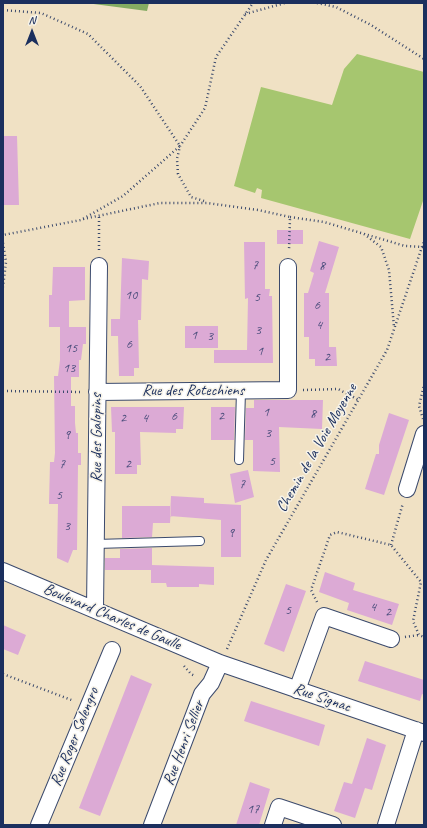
<!DOCTYPE html>
<style>
body{margin:0}
#map{position:relative;width:427px;height:828px;overflow:hidden;background:#f0e1c4;font-family:Caveat,sans-serif}
canvas{display:block}
.frame{position:absolute;inset:0;border:4px solid #1b2f5e;pointer-events:none}
.north{position:absolute;left:12px;top:12px;width:40px;height:40px;-webkit-text-stroke:3px #f7f3e8;paint-order:stroke;rotate:0deg;font-size:11px;font-weight:700;line-height:16px;text-align:center;color:#1b2f5e}
.north::after{content:'';display:block;margin:auto;width:14px;height:18px;background:#1b2f5e;clip-path:polygon(50% 0,100% 100%,50% 72%,0 100%)}
</style>
<div id="map">
<canvas width="427" height="828"></canvas>
<div class="frame"></div>
<div class="north">N</div>
</div>
<script>
const ctx = document.querySelector('canvas').getContext('2d');
ctx.lineJoin = 'round';
function fillPath(path, color) { ctx.fillStyle = color; ctx.fill(path, 'evenodd'); }
const toPath = rows => new Path2D(rows.map(r => 'M' + r).join(''));
function trace(path, color, width, dash) { ctx.strokeStyle = color; ctx.lineWidth = width; ctx.lineCap = dash ? 'butt' : 'round'; ctx.setLineDash(dash || []); ctx.stroke(path); }
function write(font, color, halo, rows, align = 'center') {
  ctx.font = font + ' Caveat,sans-serif'; ctx.lineWidth = 3; ctx.setLineDash([]); ctx.textBaseline = 'middle'; ctx.strokeStyle = halo; ctx.fillStyle = color; for (const [text, x, y, turn = 0] of rows) {
    ctx.save(); ctx.translate(x, y); ctx.rotate((+turn || 0) * Math.PI / 180); ctx.textAlign = isNaN(turn) ? turn : align; if (halo) ctx.strokeText(text, 0, 0); ctx.fillText(text, 0, 0); ctx.restore();
  }
}
fillPath(toPath([
 [357,54,424,72,424,198,410,239,261,198,262,190,257,188,255,193,234,186,261,87,332,105,344,69]
]), '#a6c66f');
fillPath(toPath([
 [86,3,149,3,147,11]
]), '#84ab62');
fillPath(toPath([
 [3,136,17,136,19,205,3,205],
 [277,230,303,230,303,244,277,244],
 [319,241,339,247,325,293,329,293,329,347,336,347,337,366,315,366,315,359,309,359,309,337,304,337,304,293,308,293,314,273,310,271],
 [244,242,265,242,265,289,270,289,269,296,272,296,273,363,214,363,214,350,247,350,248,298,245,299],
 [122,258,149,261,148,280,142,279,141,320,138,320,139,368,134,368,134,376,119,376,118,336,111,336,111,319,120,319],
 [53,267,85,267,85,300,69,301,69,327,86,327,86,344,83,344,81,360,79,360,79,377,71,377,71,406,75,406,75,423,76,433,78,433,78,453,81,453,81,465,78,465,77,550,73,550,68,563,57,558,58,504,49,504,50,462,54,462,55,453,54,376,58,376,60,360,60,327,49,327,49,295,52,295],
 [185,326,218,326,218,348,185,348],
 [254,400,323,400,322,429,279,427,280,472,253,471,253,440,245,440,246,408,254,408],
 [111,407,184,407,183,429,176,429,176,433,140,432,141,465,137,465,137,474,115,474,115,432,112,432],
 [211,407,235,407,234,440,211,440],
 [389,413,409,420,384,495,365,489,376,454,379,454,379,445],
 [248,470,254,497,235,503,230,474],
 [171,496,204,498,204,503,241,505,241,557,221,557,221,520,170,516],
 [122,506,171,506,170,523,153,523,152,537,122,538],
 [152,548,152,565,214,567,214,585,199,584,199,587,167,587,166,583,151,583,151,570,105,570,105,558,120,558,120,549],
 [325,572,355,583,353,590,399,604,392,625,347,610,349,603,319,592],
 [286,584,306,591,284,652,264,644],
 [3,625,26,635,18,655,3,649],
 [365,661,424,680,424,695,422,694,420,701,358,681],
 [131,675,152,684,100,816,79,808],
 [251,701,325,725,319,746,244,721],
 [367,738,386,745,372,790,365,788,355,818,334,811,344,782,352,784],
 [250,782,270,789,259,825,236,825]
]), '#dcaad5');
const lane = toPath([
 [239,460,241,391],
 [96,544,200,541]
]);
const street = toPath([
 [97,392,288,390,288,267],
 [407,489,424,434],
 [3,571,220,663,424,733],
 [95,609,99,266],
 [297,690,324,616,391,639],
 [39,825,112,650],
 [152,825,202,694,211,683,220,663],
 [273,825,279,807,333,825],
 [386,825,416,730]
]);
trace(lane, '#3b4a6d', 10);
trace(street, '#3b4a6d', 18);
trace(toPath([
 [317,3,336,7,371,25,424,59],
 [3,10,41,13,88,34,140,86,180,146,123,196,81,220,3,235],
 [245,14,285,3],
 [204,201,191,197,178,174,177,159,180,146,205,108,216,57,253,3],
 [99,217,99,252],
 [290,217,324,222,405,246,424,247],
 [83,219,160,203,207,203,258,210,290,217,289,251],
 [364,234,381,247,389,270,394,327],
 [3,243,6,262,3,287],
 [303,390,338,389,359,400],
 [3,391,82,392],
 [423,419,419,406,424,385],
 [391,545,403,503],
 [317,602,311,590,330,535,337,532,391,545,421,582,413,621,419,635,424,637],
 [405,637,419,635],
 [227,649,266,560,387,350,424,241],
 [184,666,191,674,195,676],
 [3,674,74,701]
]), '#3b4a6d', 2.5, [1, 3]);
trace(lane, '#fff', 8);
trace(street, '#fff', 16);
write('14px', '#4b4e7c', null, [
 ["7",255,265],
 ["8",322,266],
 ["10",131,295],
 ["5",257,297],
 ["6",317,305],
 ["4",319,325],
 ["3",258,330],
 ["1",194,335],
 ["3",210,336],
 ["6",129,344],
 ["15",71,348],
 ["1",260,351],
 ["2",327,357],
 ["13",69,368],
 ["1",266,412],
 ["8",313,414],
 ["6",174,416],
 ["2",221,416],
 ["2",123,418],
 ["4",145,418],
 ["3",268,433],
 ["9",67,435],
 ["5",272,461],
 ["7",62,464],
 ["2",128,464],
 ["7",242,484],
 ["5",59,495],
 ["3",67,526],
 ["9",231,533],
 ["4",373,607],
 ["5",288,610],
 ["2",388,612],
 ["17",253,809]
]);
write('16px', '#1b2f5e', '#f7f3e8', [
 ["Rue des Rotechiens",193,391],
 ["Rue des Galopins",97,438,-90],
 ["Chemin de la Voie Moyenne",317,448,-60],
 ["Boulevard Charles de Gaulle",112,617,23],
 ["Rue Signac",322,698,19],
 ["Rue Roger Salengro",75,737,-68],
 ["Rue Henri Sellier",184,743,-69]
]);
</script>
